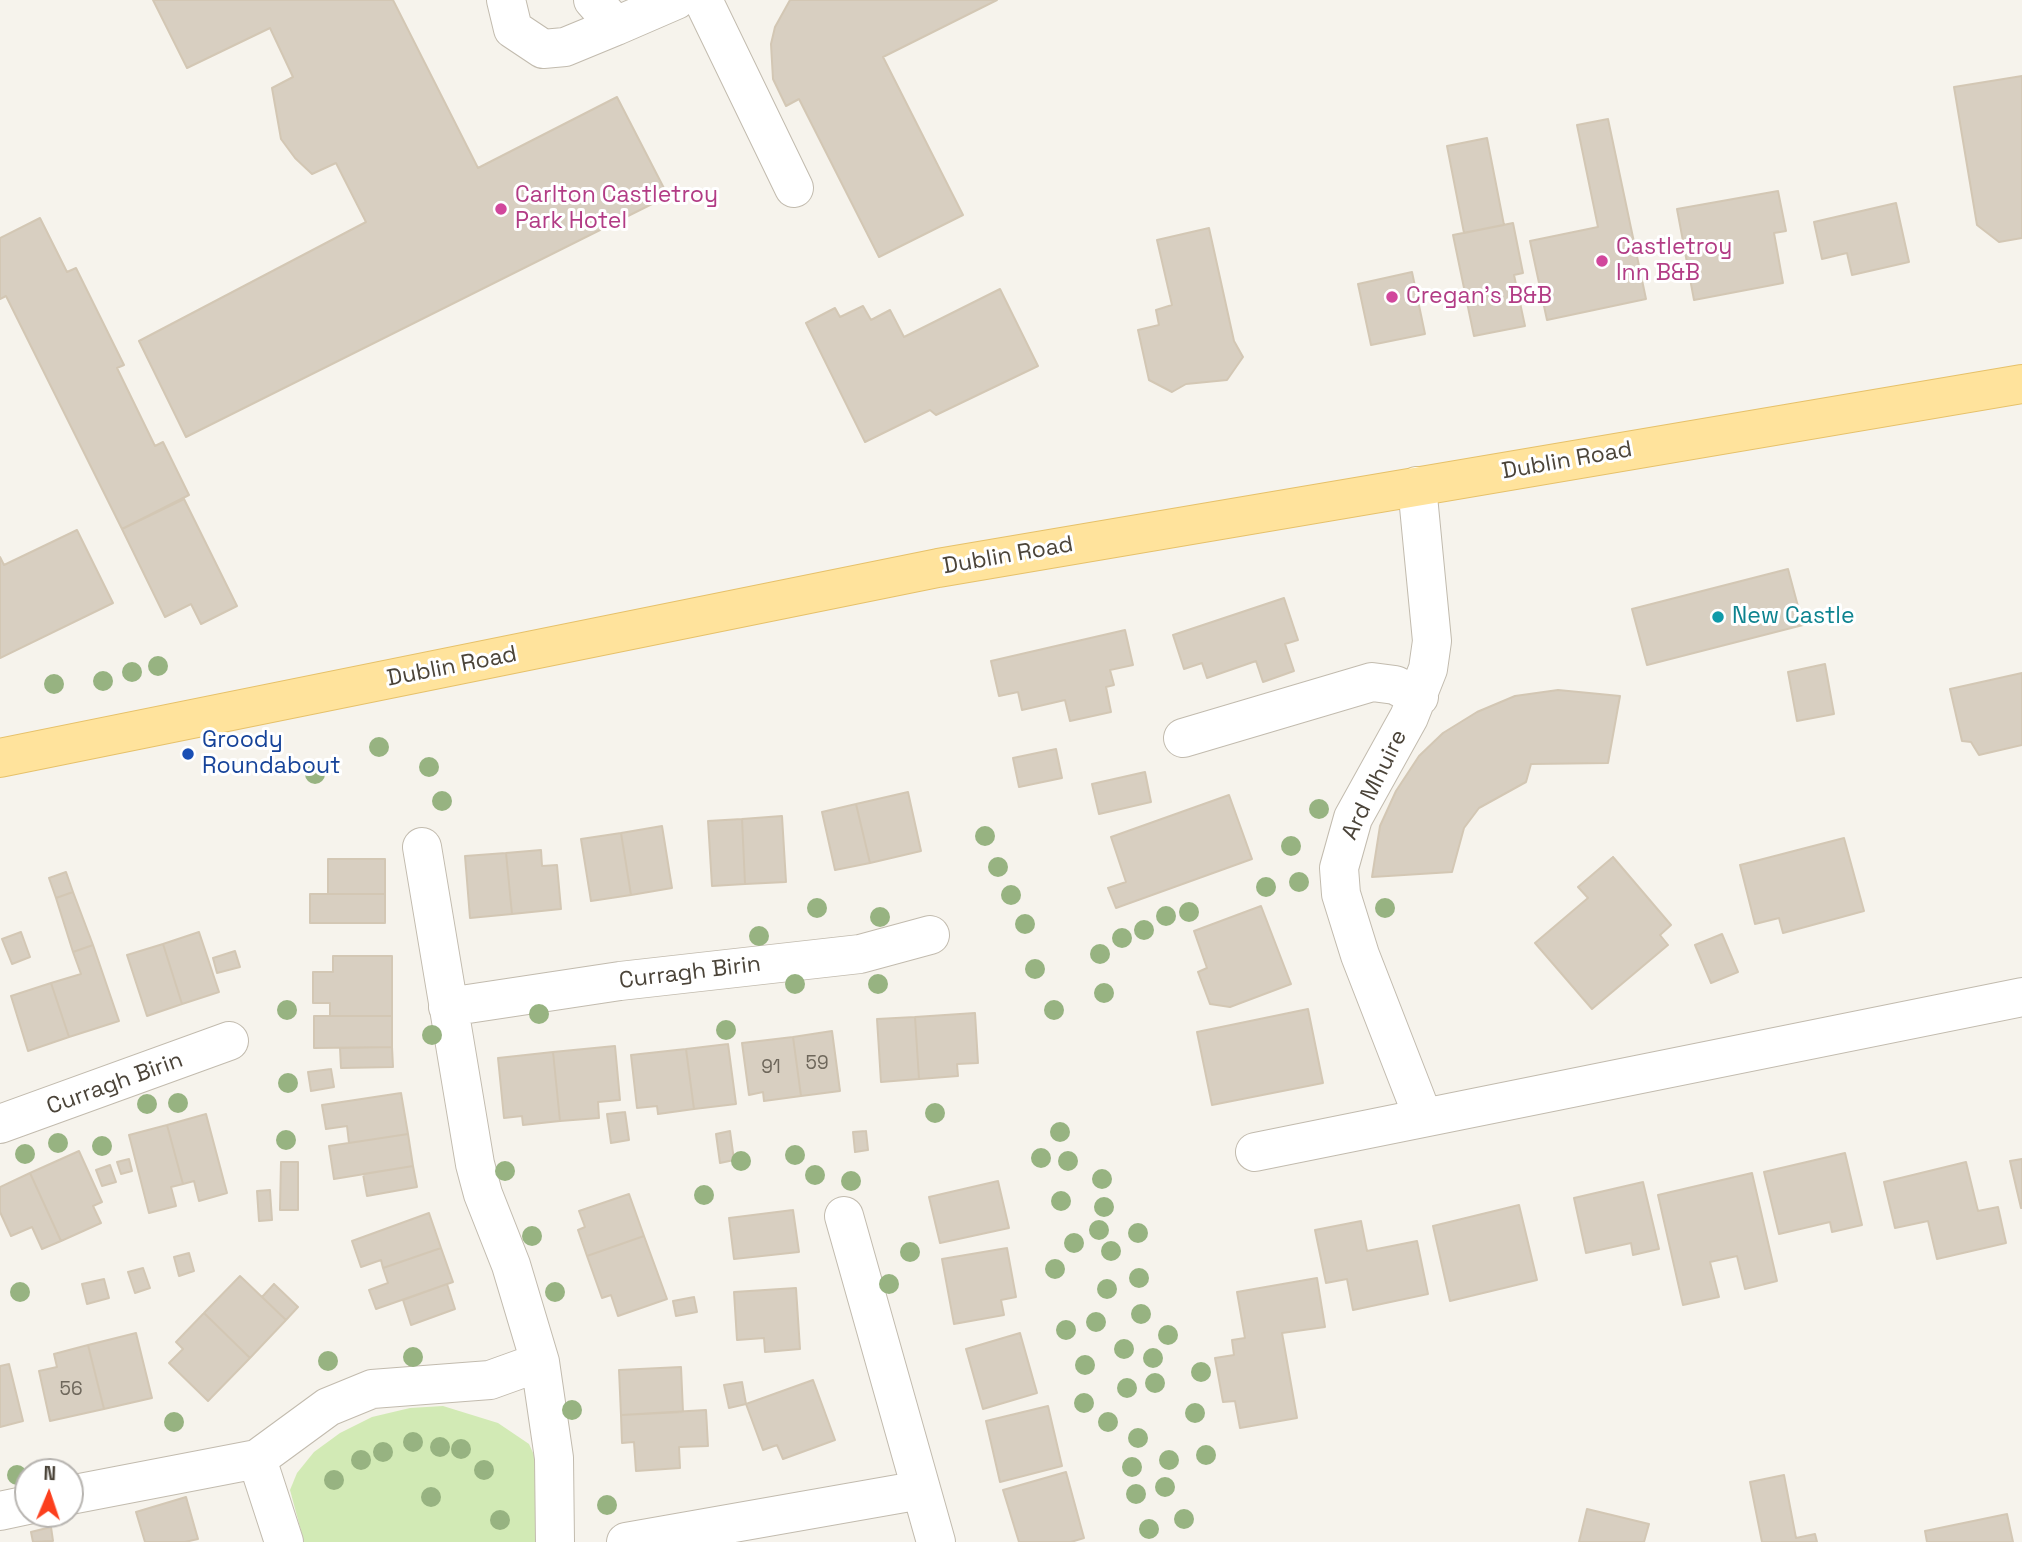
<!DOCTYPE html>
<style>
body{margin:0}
#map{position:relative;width:2022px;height:1542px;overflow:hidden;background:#f6f3ec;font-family:"Space Grotesk",sans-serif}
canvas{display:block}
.north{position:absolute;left:14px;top:1458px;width:70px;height:70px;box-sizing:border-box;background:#fff;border:2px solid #b7b4b0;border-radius:50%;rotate:2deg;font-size:19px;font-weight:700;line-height:28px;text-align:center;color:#4b4439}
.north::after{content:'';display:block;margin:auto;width:24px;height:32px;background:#fc3f1d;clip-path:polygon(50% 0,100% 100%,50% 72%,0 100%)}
</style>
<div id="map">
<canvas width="2022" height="1542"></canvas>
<div class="north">N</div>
</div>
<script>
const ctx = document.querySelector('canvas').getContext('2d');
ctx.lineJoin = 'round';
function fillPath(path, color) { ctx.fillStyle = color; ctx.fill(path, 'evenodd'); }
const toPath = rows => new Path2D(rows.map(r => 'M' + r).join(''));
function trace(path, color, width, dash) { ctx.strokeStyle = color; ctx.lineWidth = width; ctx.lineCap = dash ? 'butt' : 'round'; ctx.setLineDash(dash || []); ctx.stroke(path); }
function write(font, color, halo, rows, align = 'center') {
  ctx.font = font + ' "Space Grotesk",sans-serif'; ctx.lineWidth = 6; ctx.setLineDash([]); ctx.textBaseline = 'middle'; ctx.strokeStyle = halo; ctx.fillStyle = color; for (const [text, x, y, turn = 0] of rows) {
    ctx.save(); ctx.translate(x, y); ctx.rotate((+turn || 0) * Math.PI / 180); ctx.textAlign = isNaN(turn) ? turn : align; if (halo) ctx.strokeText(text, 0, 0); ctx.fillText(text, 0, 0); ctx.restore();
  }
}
fillPath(toPath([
 [443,1406,498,1423,529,1444,539,1466,537,1542,304,1542,290,1490,297,1473,314,1452,340,1433,372,1417,410,1408]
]), '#d2eab5');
const building = toPath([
 [153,0,393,0,478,168,617,97,668,196,186,437,139,341,366,222,336,163,312,174,295,158,281,139,272,88,293,77,270,28,187,68,153,0],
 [790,0,997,0,883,57,963,215,879,257,799,99,786,106,773,79,771,44,775,27,790,0],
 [2022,76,2022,238,1999,242,1977,225,1954,87,2022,76],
 [1608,119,1646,299,1547,320,1530,241,1598,227,1577,125,1608,119],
 [1487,138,1504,225,1464,233,1447,146,1487,138],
 [1778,191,1786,231,1774,233,1783,283,1694,300,1677,209,1778,191],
 [1896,203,1909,262,1852,275,1847,253,1822,259,1814,222,1896,203],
 [40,218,67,272,76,268,124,365,117,368,155,446,163,442,189,495,122,529,6,296,0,299,0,238,40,218],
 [1513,223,1523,273,1514,275,1525,326,1474,336,1453,235,1513,223],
 [1209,228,1234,341,1243,357,1227,380,1186,384,1172,392,1149,380,1138,330,1159,325,1156,310,1172,305,1157,240,1209,228],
 [1412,272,1425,334,1371,345,1358,284,1412,272],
 [1000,289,1038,366,936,415,930,410,865,442,806,323,835,308,840,317,863,306,871,320,890,310,904,337,1000,289],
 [184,499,237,606,201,624,191,604,165,617,122,529,184,499],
 [77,530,113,603,0,658,0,557,4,565,77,530],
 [1788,569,1803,625,1647,665,1632,609,1788,569],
 [1284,598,1298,640,1285,644,1294,671,1263,682,1256,661,1207,678,1202,663,1184,669,1173,635,1284,598],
 [1125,630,1133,665,1110,670,1114,685,1106,687,1111,712,1070,721,1065,700,1022,710,1018,692,999,696,991,661,1125,630],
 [1825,664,1834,714,1797,721,1788,672,1825,664],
 [2022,673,2022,745,1979,755,1971,742,1962,741,1950,689,2022,673],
 [1558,690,1620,696,1608,763,1531,764,1526,782,1479,808,1464,828,1452,872,1372,877,1380,826,1396,791,1419,756,1443,733,1477,712,1515,696,1558,690],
 [1056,749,1062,778,1019,787,1013,758,1056,749],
 [1145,772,1151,802,1099,814,1092,784,1145,772],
 [908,792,921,851,870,863,856,804,908,792],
 [1229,795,1252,859,1116,908,1108,888,1126,882,1111,837,1229,795],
 [856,804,870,863,835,870,822,812,856,804],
 [782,816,786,882,745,884,742,819,782,816],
 [742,819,745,884,712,886,708,821,742,819],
 [662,826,672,888,631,895,621,833,662,826],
 [621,833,631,895,591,901,581,839,621,833],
 [1844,838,1864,911,1783,933,1779,918,1755,924,1740,865,1844,838],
 [541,850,542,866,557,865,561,909,512,914,506,853,541,850],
 [506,853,512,914,470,918,465,856,506,853],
 [1613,857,1671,925,1660,935,1668,945,1592,1009,1535,943,1588,898,1578,887,1613,857],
 [328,859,385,859,385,894,328,894,328,859],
 [66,872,73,892,56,898,49,878,66,872],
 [73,892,93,945,73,952,56,898,73,892],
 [310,894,385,894,385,923,310,923,310,894],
 [1261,906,1291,984,1230,1007,1210,1004,1198,972,1207,968,1194,931,1261,906],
 [21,932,30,957,12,964,2,939,21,932],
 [199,932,219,992,182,1004,163,944,199,932],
 [1722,934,1738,972,1711,983,1695,945,1722,934],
 [163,944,182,1004,147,1016,127,955,163,944],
 [93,945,119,1021,69,1037,51,983,81,974,73,952,93,945],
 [235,951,240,967,217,973,213,958,235,951],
 [333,956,392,956,392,1016,330,1016,330,1003,313,1003,313,972,333,972,333,956],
 [51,983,69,1037,28,1051,11,996,51,983],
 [1308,1009,1323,1083,1212,1105,1197,1032,1308,1009],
 [975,1013,978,1063,957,1064,958,1076,919,1079,915,1017,975,1013],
 [314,1016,392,1016,392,1047,314,1048,314,1016],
 [915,1017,919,1079,881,1082,877,1019,915,1017],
 [832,1031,840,1091,801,1096,793,1037,832,1031],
 [793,1037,801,1096,764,1101,763,1092,749,1095,742,1043,793,1037],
 [728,1044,736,1104,694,1109,686,1049,728,1044],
 [615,1046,620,1100,598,1102,599,1118,560,1121,553,1052,615,1046],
 [392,1047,393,1067,341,1068,340,1048,392,1047],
 [686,1049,694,1109,658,1114,657,1106,637,1108,631,1055,686,1049],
 [553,1052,560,1121,523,1125,522,1116,504,1118,498,1058,553,1052],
 [331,1069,334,1087,311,1091,308,1072,331,1069],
 [401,1093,408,1134,349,1143,347,1126,326,1129,322,1105,401,1093],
 [625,1112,629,1140,611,1143,607,1114,625,1112],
 [206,1114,227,1193,199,1201,194,1181,183,1184,167,1125,206,1114],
 [167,1125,183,1184,171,1187,176,1206,149,1213,129,1135,167,1125],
 [730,1131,734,1160,720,1163,716,1134,730,1131],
 [866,1131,868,1150,855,1152,853,1132,866,1131],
 [408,1134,413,1166,334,1179,329,1146,408,1134],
 [79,1151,102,1202,93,1206,101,1223,61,1241,30,1173,79,1151],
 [1845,1153,1862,1225,1832,1232,1830,1222,1779,1234,1764,1172,1845,1153],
 [129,1159,132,1171,121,1174,117,1162,129,1159],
 [2022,1159,2022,1208,2021,1208,2010,1161,2022,1159],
 [281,1162,298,1162,298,1210,280,1210,281,1162],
 [1966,1162,1978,1211,1998,1207,2006,1243,1937,1259,1928,1221,1895,1228,1884,1182,1966,1162],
 [110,1165,116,1182,102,1186,96,1170,110,1165],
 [413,1166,417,1187,367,1196,363,1174,413,1166],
 [30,1173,61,1241,42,1249,32,1227,11,1236,0,1212,0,1187,30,1173],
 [1752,1173,1777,1281,1745,1289,1737,1256,1710,1262,1719,1297,1683,1305,1658,1195,1752,1173],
 [998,1181,1009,1228,940,1243,929,1197,998,1181],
 [1643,1182,1659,1249,1633,1255,1631,1243,1586,1253,1574,1198,1643,1182],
 [270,1190,272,1220,259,1221,257,1191,270,1190],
 [629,1194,644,1236,587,1256,578,1230,585,1227,579,1211,629,1194],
 [1519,1205,1537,1280,1450,1301,1433,1226,1519,1205],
 [793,1210,799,1252,734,1259,729,1218,793,1210],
 [429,1213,441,1248,383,1268,381,1260,361,1267,352,1241,429,1213],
 [1361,1221,1367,1251,1417,1241,1428,1294,1353,1310,1347,1279,1326,1283,1315,1230,1361,1221],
 [644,1236,667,1299,618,1316,611,1295,602,1298,587,1256,644,1236],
 [441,1248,453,1282,376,1309,369,1290,388,1283,383,1268,441,1248],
 [1007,1248,1016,1297,1001,1300,1004,1315,954,1324,942,1259,1007,1248],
 [189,1253,194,1271,179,1276,174,1257,189,1253],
 [143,1268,150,1288,135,1293,128,1272,143,1268],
 [240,1276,286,1320,250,1358,204,1313,240,1276],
 [1317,1278,1325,1327,1282,1333,1297,1418,1240,1428,1235,1401,1223,1402,1215,1358,1234,1355,1232,1340,1245,1338,1237,1292,1317,1278],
 [104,1279,109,1298,87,1304,82,1284,104,1279],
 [274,1284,298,1307,286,1320,262,1297,274,1284],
 [447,1284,455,1309,411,1325,403,1300,447,1284],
 [796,1288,800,1349,765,1352,764,1338,737,1340,734,1292,796,1288],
 [694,1297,697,1312,676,1316,673,1301,694,1297],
 [204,1313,250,1358,208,1401,169,1363,183,1349,176,1342,204,1313],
 [136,1333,152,1398,104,1409,88,1345,136,1333],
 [1020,1333,1037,1393,983,1409,966,1349,1020,1333],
 [88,1345,104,1409,50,1421,39,1371,57,1367,54,1354,88,1345],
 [9,1364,23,1421,0,1427,0,1366,9,1364],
 [681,1367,683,1412,621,1415,619,1370,681,1367],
 [813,1380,835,1440,783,1459,777,1445,763,1450,746,1404,813,1380],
 [742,1382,746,1404,729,1408,724,1385,742,1382],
 [1048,1406,1062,1466,1000,1482,986,1421,1048,1406],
 [706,1410,708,1446,679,1447,680,1468,636,1471,634,1442,622,1443,621,1415,706,1410],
 [1066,1472,1084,1538,1071,1542,1019,1542,1003,1490,1066,1472],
 [1784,1475,1796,1538,1815,1534,1817,1542,1762,1542,1750,1482,1784,1475],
 [186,1497,198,1539,185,1542,145,1542,136,1512,186,1497],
 [1587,1509,1649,1524,1644,1542,1579,1542,1587,1509],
 [2007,1514,2013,1542,1927,1542,1925,1531,2007,1514],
 [51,1527,53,1541,33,1542,31,1532,51,1527]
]);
fillPath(building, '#d8cfc1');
trace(building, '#d3c7b4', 2);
const minor = toPath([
 [506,0,513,29,543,49,565,47,616,26],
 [593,0,616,26,676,0],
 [703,0,794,188],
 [1417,486,1432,641,1428,669,1409,717,1353,818,1339,868,1341,894,1360,955,1423,1117],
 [1183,738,1372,682,1395,685,1419,697],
 [422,847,475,1164,483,1194,511,1265,540,1362,554,1458,555,1542],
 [448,1007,620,981,860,954,930,935],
 [0,1124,229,1041],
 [1255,1152,2022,997],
 [844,1216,936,1542],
 [257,1459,284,1542],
 [70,1495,257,1459,328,1407,372,1389,490,1380,540,1362],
 [0,1511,28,1505],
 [626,1542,921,1490]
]);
const major = toPath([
 [0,758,938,568,2022,384]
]);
trace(minor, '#c2bbae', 40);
trace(major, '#e6c16a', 40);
trace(minor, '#fff', 38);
trace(major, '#ffe39c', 38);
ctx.fillStyle = '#97b381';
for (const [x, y] of [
 [158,666],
 [132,672],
 [103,681],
 [54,684],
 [379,747],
 [429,767],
 [315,774],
 [442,801],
 [1319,809],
 [985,836],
 [1291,846],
 [998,867],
 [1299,882],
 [1266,887],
 [1011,895],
 [817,908],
 [1385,908],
 [1189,912],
 [1166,916],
 [880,917],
 [1025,924],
 [1144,930],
 [759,936],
 [1122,938],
 [1100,954],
 [1035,969],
 [795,984],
 [878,984],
 [1104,993],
 [287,1010],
 [1054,1010],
 [539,1014],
 [726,1030],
 [432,1035],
 [288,1083],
 [178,1103],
 [147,1104],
 [935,1113],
 [1060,1132],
 [286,1140],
 [58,1143],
 [102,1146],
 [25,1154],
 [795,1155],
 [1041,1158],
 [741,1161],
 [1068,1161],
 [505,1171],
 [815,1175],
 [1102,1179],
 [851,1181],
 [704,1195],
 [1061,1201],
 [1104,1207],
 [1099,1230],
 [1138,1233],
 [532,1236],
 [1074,1243],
 [1111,1251],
 [910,1252],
 [1055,1269],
 [1139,1278],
 [889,1284],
 [1107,1289],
 [20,1292],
 [555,1292],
 [1141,1314],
 [1096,1322],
 [1066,1330],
 [1168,1335],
 [1124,1349],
 [413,1357],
 [1153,1358],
 [328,1361],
 [1085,1365],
 [1201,1372],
 [1155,1383],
 [1127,1388],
 [1084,1403],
 [572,1410],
 [1195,1413],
 [174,1422],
 [1108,1422],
 [1138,1438],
 [413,1442],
 [440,1447],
 [461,1449],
 [383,1452],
 [1206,1455],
 [361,1460],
 [1169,1460],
 [1132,1467],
 [484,1470],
 [17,1475],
 [334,1480],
 [1165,1487],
 [1136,1494],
 [431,1497],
 [607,1505],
 [1184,1519],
 [500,1520],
 [1149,1529]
]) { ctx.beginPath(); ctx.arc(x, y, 10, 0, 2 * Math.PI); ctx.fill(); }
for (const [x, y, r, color] of [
 [501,209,7,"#d1479c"],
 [1602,261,7,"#d1479c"],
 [1392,297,7,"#d1479c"],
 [1718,617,7,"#0f9aa8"],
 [188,754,7,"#1a4fb4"]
]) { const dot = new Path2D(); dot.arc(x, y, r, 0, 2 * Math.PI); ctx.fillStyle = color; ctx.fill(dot); trace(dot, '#fff', 2.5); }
write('19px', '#6e675b', null, [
 ["59",817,1064],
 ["91",771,1068],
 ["56",71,1390]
]);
write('23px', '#b23c85', '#fff', [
 ["Carlton Castletroy",515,196],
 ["Park Hotel",515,222],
 ["Castletroy",1616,248],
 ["Inn B&B",1616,274],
 ["Cregan's B&B",1406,297]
], 'left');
write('23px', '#4b4439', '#fff', [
 ["Dublin Road",1567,461,-10],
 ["Dublin Road",1008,556,-10],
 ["Dublin Road",452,667,-11],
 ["Ard Mhuire",1375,785,-64],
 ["Curragh Birin",690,973,-7],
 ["Curragh Birin",115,1084,-20]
]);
write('23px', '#0d838f', '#fff', [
 ["New Castle",1732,617]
], 'left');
write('23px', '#164399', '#fff', [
 ["Groody",202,741],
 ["Roundabout",202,767]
], 'left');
</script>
